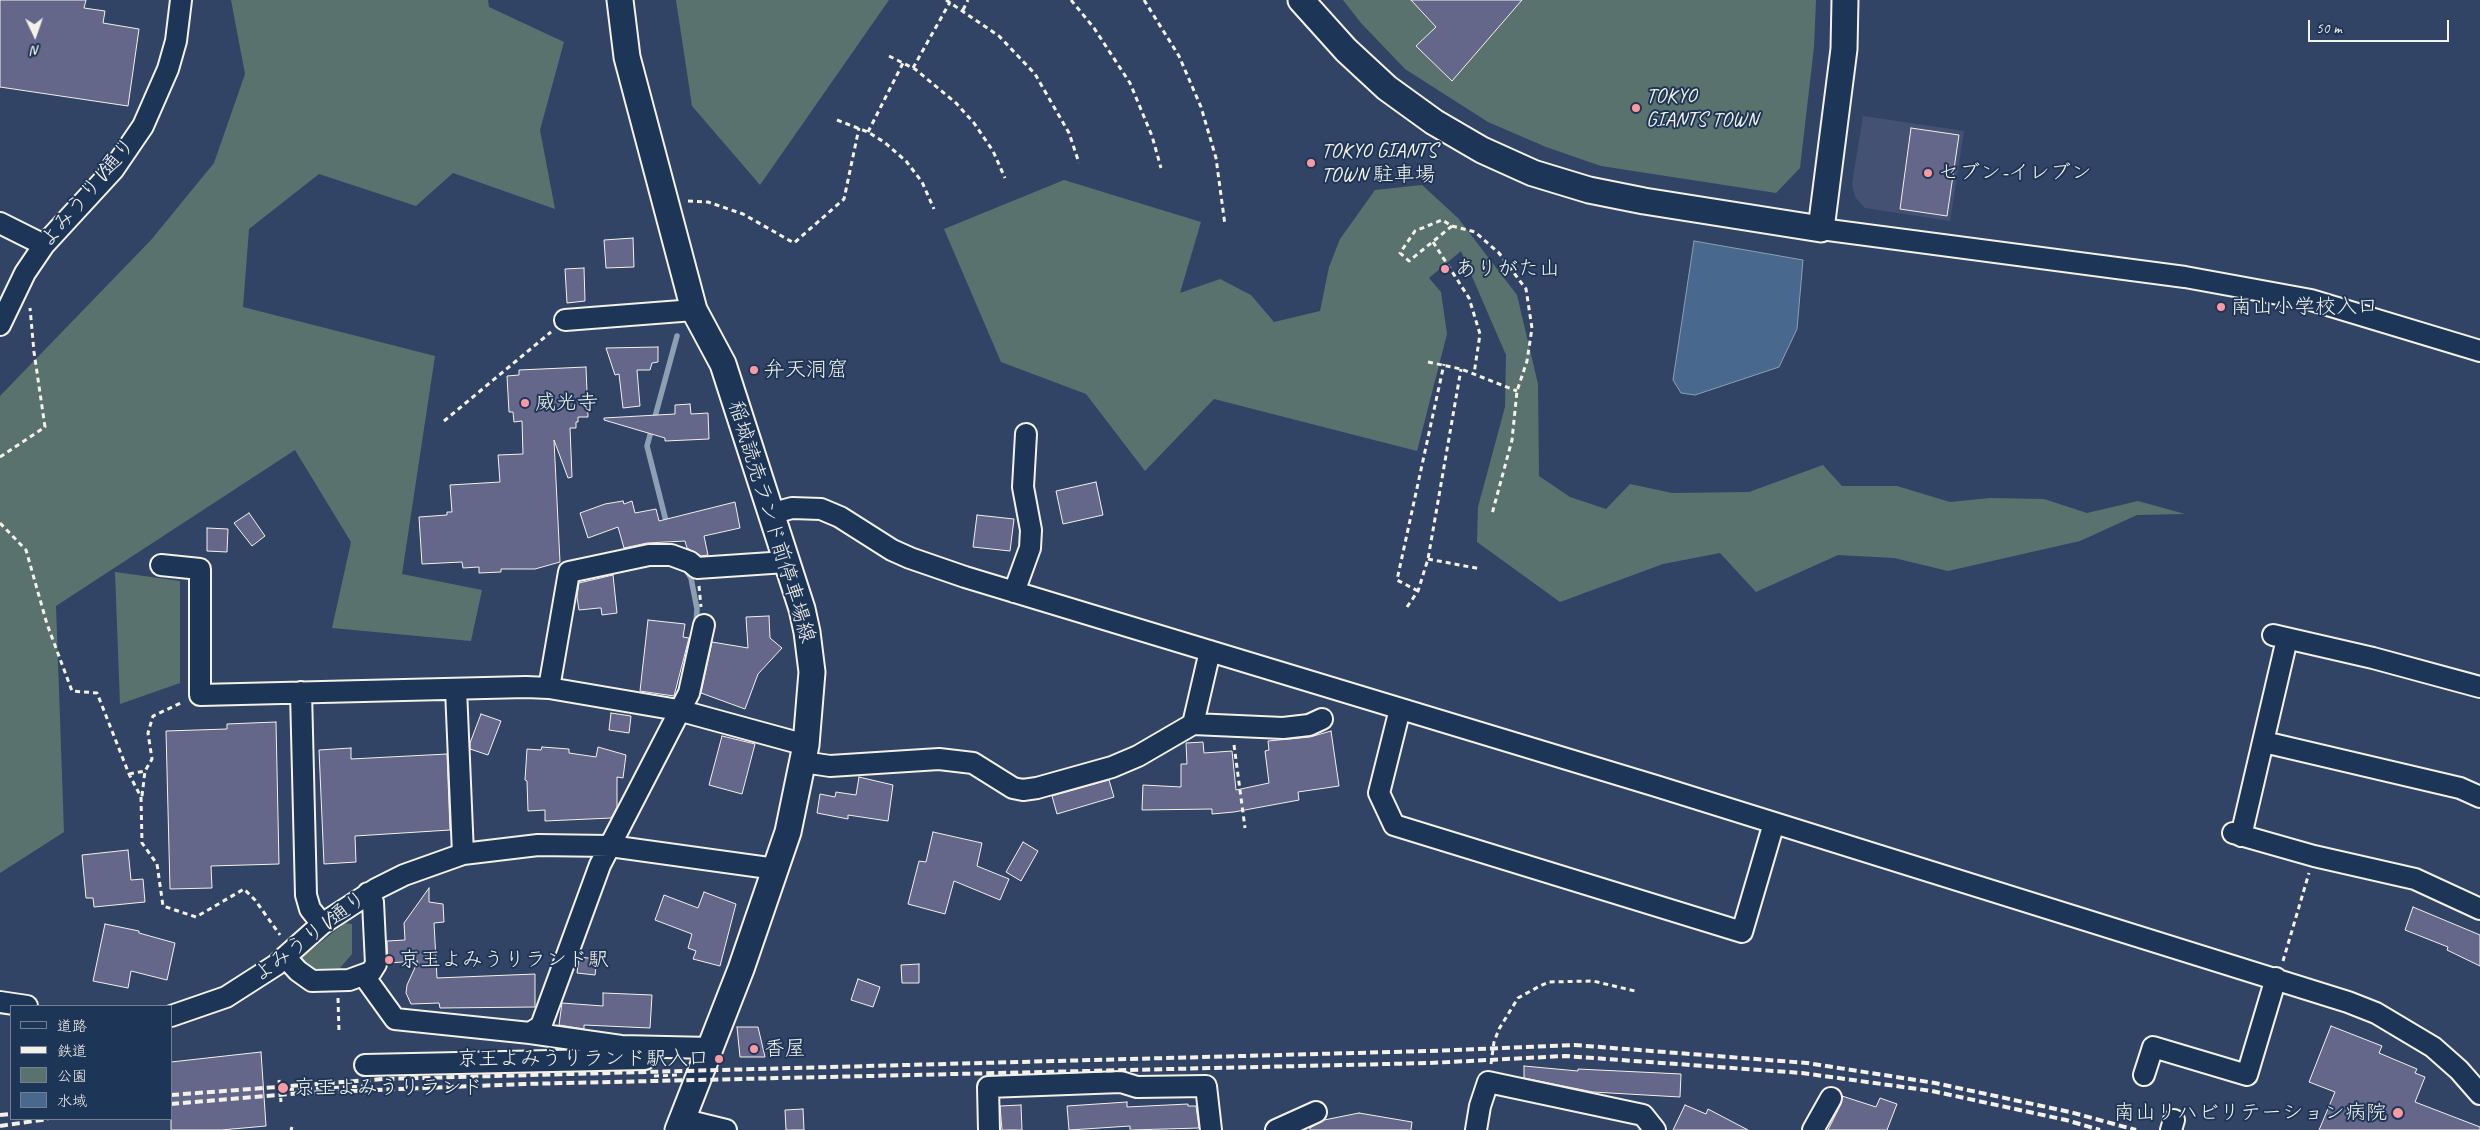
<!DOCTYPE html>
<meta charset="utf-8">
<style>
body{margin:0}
#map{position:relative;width:2480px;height:1130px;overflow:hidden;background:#324466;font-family:Caveat,"Klee One",sans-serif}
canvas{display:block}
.legend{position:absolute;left:10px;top:1005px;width:162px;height:115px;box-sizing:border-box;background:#1d3557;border:1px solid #738091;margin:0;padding:6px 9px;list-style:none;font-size:15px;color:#f4f1e8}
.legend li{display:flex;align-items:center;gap:10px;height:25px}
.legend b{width:25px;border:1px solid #738091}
.north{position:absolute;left:10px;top:10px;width:50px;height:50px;-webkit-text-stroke:4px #1d3557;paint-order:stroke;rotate:177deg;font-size:14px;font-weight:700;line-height:20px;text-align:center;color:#f4f1e8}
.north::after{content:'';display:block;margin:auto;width:18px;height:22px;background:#f4f1e8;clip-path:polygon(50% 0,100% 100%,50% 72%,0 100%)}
.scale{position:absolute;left:2308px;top:20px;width:141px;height:22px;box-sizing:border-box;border:2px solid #f4f1e8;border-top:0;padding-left:6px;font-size:15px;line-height:18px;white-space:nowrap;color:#f4f1e8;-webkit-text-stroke:4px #1d3557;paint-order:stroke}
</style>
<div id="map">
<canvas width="2480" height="1130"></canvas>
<ul class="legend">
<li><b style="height:6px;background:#1d3557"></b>道路</li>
<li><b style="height:6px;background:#f4f1e8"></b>鉄道</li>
<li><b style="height:14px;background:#5a726e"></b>公園</li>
<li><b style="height:14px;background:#48688e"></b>水域</li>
</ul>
<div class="north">N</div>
<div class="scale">50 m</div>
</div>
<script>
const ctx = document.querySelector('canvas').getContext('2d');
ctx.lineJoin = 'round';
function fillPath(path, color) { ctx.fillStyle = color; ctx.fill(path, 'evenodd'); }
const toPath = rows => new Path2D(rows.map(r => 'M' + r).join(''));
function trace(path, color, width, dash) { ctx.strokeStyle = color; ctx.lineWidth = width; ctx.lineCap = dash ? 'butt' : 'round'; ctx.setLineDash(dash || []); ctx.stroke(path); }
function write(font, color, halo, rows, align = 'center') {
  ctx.font = font + ' Caveat,"Klee One",sans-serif'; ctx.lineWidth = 4; ctx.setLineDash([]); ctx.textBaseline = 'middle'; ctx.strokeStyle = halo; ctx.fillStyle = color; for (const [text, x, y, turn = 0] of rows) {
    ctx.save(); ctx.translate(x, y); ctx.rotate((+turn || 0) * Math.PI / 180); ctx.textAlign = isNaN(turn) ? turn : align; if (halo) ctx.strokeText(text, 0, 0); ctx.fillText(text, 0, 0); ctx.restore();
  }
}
fillPath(toPath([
 [1863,116,1964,131,1950,221,1865,208,1855,197,1852,184]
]), '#455173');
fillPath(toPath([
 [231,0,488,0,489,7,564,42,540,130,555,209,453,173,416,206,319,174,249,229,243,307,435,356,402,574,482,590,471,641,332,628,351,542,295,450,56,606,64,832,0,873,0,396,151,240,214,163,245,74],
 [676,0,889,0,760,185,692,106],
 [1343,0,1816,0,1814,47,1800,168,1776,193,1601,166,1546,147,1488,122,1405,69,1361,23],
 [1064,180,1201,222,1180,293,1220,279,1251,295,1274,322,1320,311,1329,267,1340,239,1375,190,1422,185,1458,218,1517,295,1538,384,1539,476,1570,497,1606,509,1630,484,1672,493,1749,492,1823,465,1842,486,1897,486,1950,502,1990,498,2044,499,2087,513,2138,501,2185,514,2137,515,2080,541,1948,571,1894,558,1838,555,1756,592,1720,553,1663,564,1560,602,1477,542,1478,507,1505,407,1506,355,1461,251,1429,278,1441,292,1447,334,1417,451,1214,399,1145,471,1086,394,1001,362,944,229],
 [115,572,180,581,180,683,120,704],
 [345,923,352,924,352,954,340,968,311,969,302,962,302,957]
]), '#5a726e');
const water = toPath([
 [1694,241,1803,260,1797,329,1779,367,1695,395,1681,393,1673,380,1694,241]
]);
fillPath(water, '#48688e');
trace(water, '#8d9fb2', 1);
trace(toPath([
 [667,525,647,446,677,336],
 [685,568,691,578,697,609,696,626]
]), '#8d9fb2', 5.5);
const building = toPath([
 [0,0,86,0,84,8,105,11,103,23,139,29,128,106,0,87,0,0],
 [1411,0,1522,0,1452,81,1416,46,1436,27,1411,0],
 [1911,128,1959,135,1947,216,1900,209,1911,128],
 [633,238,634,267,606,268,604,240,633,238],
 [584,268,585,301,567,303,565,269,584,268],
 [658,347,658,362,652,363,650,370,637,370,640,406,623,408,619,374,615,375,606,348,658,347],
 [586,367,588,417,578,417,578,422,576,422,576,428,570,428,572,477,568,478,554,440,560,562,535,569,501,569,501,572,479,573,479,567,463,568,462,562,422,564,419,517,447,515,447,512,452,512,450,485,500,482,498,455,523,454,522,421,514,422,513,412,509,412,507,376,519,375,519,370,586,367],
 [690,404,691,414,708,413,709,439,665,441,665,438,604,420,604,418,675,414,675,405,690,404],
 [1096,482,1103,515,1063,524,1056,491,1096,482],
 [623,501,624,504,632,501,635,513,656,509,659,521,735,502,740,528,704,536,708,555,701,556,687,548,685,541,647,543,624,548,618,527,588,538,580,513,605,504,623,501],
 [249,513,265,536,252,546,234,523,249,513],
 [977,515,1014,519,1010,551,973,547,977,515],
 [207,528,228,529,227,552,207,551,207,528],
 [613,575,617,613,602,615,601,608,599,608,579,610,577,597,579,583,613,575],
 [769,616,770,638,782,648,758,674,745,709,701,693,712,642,748,648,746,617,769,616],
 [648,620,685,624,683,637,689,638,674,696,640,691,648,620],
 [611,713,631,716,629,733,609,730,611,713],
 [481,714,501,721,488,755,470,749,470,743,481,714],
 [276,722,279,864,211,866,212,888,170,889,166,731,227,729,227,724,276,722],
 [1331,731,1339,786,1298,792,1299,800,1234,812,1212,814,1212,809,1142,810,1143,785,1181,787,1181,764,1187,764,1186,743,1203,742,1204,753,1232,751,1236,790,1269,783,1265,751,1269,750,1268,741,1310,737,1331,731],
 [722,736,755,744,742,794,709,785,722,736],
 [542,747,569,749,569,753,596,757,598,747,626,755,623,778,617,777,617,807,611,818,545,821,545,810,528,811,527,781,525,780,527,749,541,750,542,747],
 [351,748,351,759,447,754,450,830,355,836,356,862,324,864,319,750,351,748],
 [859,777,893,785,888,821,848,815,848,819,817,813,820,794,835,797,836,792,856,795,859,777],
 [1109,780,1114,797,1057,814,1052,796,1109,780],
 [933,832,982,843,977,866,1009,879,1000,900,954,881,945,914,908,904,919,861,926,862,933,832],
 [1023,842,1038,851,1021,881,1006,872,1023,842],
 [128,850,131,880,143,879,145,902,94,907,93,898,86,898,82,855,128,850],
 [429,888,429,902,443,904,444,922,434,923,437,978,535,974,535,1007,440,1008,439,1003,411,1004,406,993,407,985,418,961,388,963,387,941,405,940,404,923,429,888],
 [704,892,736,904,720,966,693,959,696,951,688,948,692,934,655,920,664,895,698,908,704,892],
 [2413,907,2480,935,2480,966,2447,950,2448,947,2405,930,2413,907],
 [105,924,139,931,139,933,175,943,167,980,131,971,128,988,93,981,105,924],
 [579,957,597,959,595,975,577,973,579,957],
 [919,964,919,983,902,983,901,965,919,964],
 [858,979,880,987,873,1007,851,1000,858,979],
 [603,993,652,995,650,1028,584,1025,584,1029,559,1025,562,1003,603,1006,603,993],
 [2331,1026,2382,1046,2379,1053,2417,1069,2415,1073,2425,1077,2415,1102,2480,1127,2480,1130,2319,1130,2335,1092,2309,1082,2331,1026],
 [737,1027,758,1027,765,1057,740,1057,737,1027],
 [261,1052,266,1126,221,1130,171,1130,171,1062,261,1052],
 [1524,1066,1578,1071,1578,1069,1681,1074,1680,1097,1593,1092,1524,1078,1524,1066],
 [1842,1096,1876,1107,1880,1098,1897,1104,1887,1130,1828,1130,1841,1104,1842,1096],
 [1127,1102,1127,1107,1188,1104,1188,1106,1196,1106,1199,1128,1130,1130,1130,1126,1069,1130,1067,1106,1127,1102],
 [1021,1105,1022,1130,1002,1130,1000,1106,1021,1105],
 [1685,1105,1706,1114,1708,1109,1748,1130,1673,1130,1685,1105],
 [803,1109,804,1130,786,1130,785,1110,803,1109],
 [1359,1113,1412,1122,1411,1130,1310,1130,1310,1128,1324,1120,1359,1113]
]);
fillPath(building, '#64668a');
trace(building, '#f4f1e8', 1);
const minor = toPath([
 [0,223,44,245],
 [1821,229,2185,277,2311,300,2480,351],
 [565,320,694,310],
 [0,325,25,273,44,245,113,170,143,126,168,69,176,41,181,0],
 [770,514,792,508,821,509,840,517,892,550,910,558,965,577,1656,786,2348,1002,2376,1013,2433,1047,2459,1070,2480,1094],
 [161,565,200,569,200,695,526,687,549,688,678,710,806,745],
 [1014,592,1030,548,1031,530,1023,487,1026,434],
 [2273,635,2373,658,2480,687],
 [549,688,569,572,649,555,671,555,690,562,697,568,786,562],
 [456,689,463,854],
 [301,692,306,895,310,909,322,924],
 [1400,709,1379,793,1394,825,1742,932,1774,823],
 [1193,724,1210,651],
 [2264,742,2460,788,2480,797],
 [803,762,830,766,939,759,973,763,1013,788,1023,790,1037,788,1112,767,1138,756,1193,724,1283,728,1309,725,1322,719],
 [2233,833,2314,856,2415,879,2480,909],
 [2241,836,2287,639],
 [285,957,298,971,312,981,349,980,371,972,376,964,373,902,368,893],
 [364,976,395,1019,530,1033,621,1046,711,1048],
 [0,1002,27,1006],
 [171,1016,226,997,276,965,322,924,376,889,404,875,463,854,538,845,610,846,776,869],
 [530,1033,541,1026,600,865,689,693,704,625],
 [365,1065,645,1059],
 [2144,1075,2153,1047,2247,1075,2276,978],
 [681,1119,726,1130],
 [989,1130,988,1087,1121,1082,1137,1087,1206,1086,1211,1130],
 [1276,1130,1316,1112],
 [1476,1130,1480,1106,1488,1082,1643,1115,1655,1130],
 [1813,1130,1831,1098],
 [2171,1130,2174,1120]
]);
const major = toPath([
 [620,0,627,57,694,310,723,364,802,609,807,632,812,672,806,745,788,832,741,969,678,1130],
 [1301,0,1346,50,1387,88,1434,122,1482,150,1533,173,1589,190,1644,201,1821,229,1844,49,1845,0]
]);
trace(minor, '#f4f1e8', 24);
trace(major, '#f4f1e8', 29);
trace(toPath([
 [946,0,999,36,1035,74,1069,133,1079,163],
 [1071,0,1094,28,1130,83,1152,136,1161,168],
 [1144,0,1179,56,1201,107,1216,158,1225,225],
 [963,10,968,0],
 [889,56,915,69,956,103,974,123,993,151,1005,178],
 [913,68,950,2],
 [837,120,868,132,884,142,906,161,922,182,934,209],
 [868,132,903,63],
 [688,201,708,202,743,214,794,243,844,199,859,128],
 [1452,226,1409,261,1400,253,1415,231,1442,220,1452,226,1475,232,1499,253,1526,289,1532,328,1527,361,1517,391,1512,440,1492,514],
 [1433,242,1469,298,1480,334,1474,374],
 [1428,362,1461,369,1517,391],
 [444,421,551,332],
 [0,457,45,427,34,352,30,308],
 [0,523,26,550,47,624,72,691,97,693,129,774,141,797,142,843,157,864,163,906,196,917,244,889,255,900,280,935],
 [1428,559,1481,569],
 [699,586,701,607],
 [1418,591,1397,580,1444,364],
 [1407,607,1418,591,1428,559,1461,369],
 [1234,745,1245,828],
 [129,774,145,771],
 [142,796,145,771,152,759,148,733,153,716,183,702],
 [2283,961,2309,873],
 [338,998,339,1032],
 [1491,1064,1494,1042,1499,1029,1518,998,1538,987,1549,982,1593,981,1635,991],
 [654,1076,678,1075],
 [279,1080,281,1102],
 [280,1090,365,1086],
 [291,1130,292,1127]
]), '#f4f1e8', 3, [5, 4]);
trace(minor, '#1d3557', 20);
trace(major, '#1d3557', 25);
trace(toPath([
 [171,1095,383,1079,1429,1051,1574,1045,1807,1063,1935,1083,2070,1112,2136,1130],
 [171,1104,302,1093,524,1084,1430,1063,1565,1056,1802,1073,1932,1091,2066,1120,2100,1130],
 [0,1115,11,1114],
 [0,1126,48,1119]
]), '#f4f1e8', 4, [8, 4]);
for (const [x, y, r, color] of [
 [1636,108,5,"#ff9aa2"],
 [1311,163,5,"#ff9aa2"],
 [1928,173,5,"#ff9aa2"],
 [1445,269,5,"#ff9aa2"],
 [2221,307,5,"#ff9aa2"],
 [754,370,5,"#ff9aa2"],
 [525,403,5,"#ff9aa2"],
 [389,960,5,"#ff9aa2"],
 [754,1049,5,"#ff9aa2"],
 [719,1059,5,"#ff9aa2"],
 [283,1088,6,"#ff9aa2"],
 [2398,1113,6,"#ff9aa2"]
]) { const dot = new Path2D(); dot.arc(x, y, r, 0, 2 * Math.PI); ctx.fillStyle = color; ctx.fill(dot); trace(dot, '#1d3557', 2); }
write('21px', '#f4f1e8', '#1d3557', [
 ["TOKYO",1646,96],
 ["GIANTS TOWN",1646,120],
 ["TOKYO GIANTS",1321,151],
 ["TOWN 駐車場",1321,175],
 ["セブン-イレブン",1938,173],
 ["ありがた山",1455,269],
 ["南山小学校入口",2231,307],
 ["弁天洞窟",764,370],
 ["威光寺",535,403],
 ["京王よみうりランド駅",399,960],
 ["香屋",764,1049],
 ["京王よみうりランド駅入口",709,1059,"right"],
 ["京王よみうりランド",294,1088],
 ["南山リハビリテーション病院",2387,1113,"right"]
], 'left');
write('21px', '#f4f1e8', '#1d3557', [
 ["よみうりV通り",88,193,-50],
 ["稲城読売ランド前停車場線",771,522,73],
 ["よみうりV通り",310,937,-37]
]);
</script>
